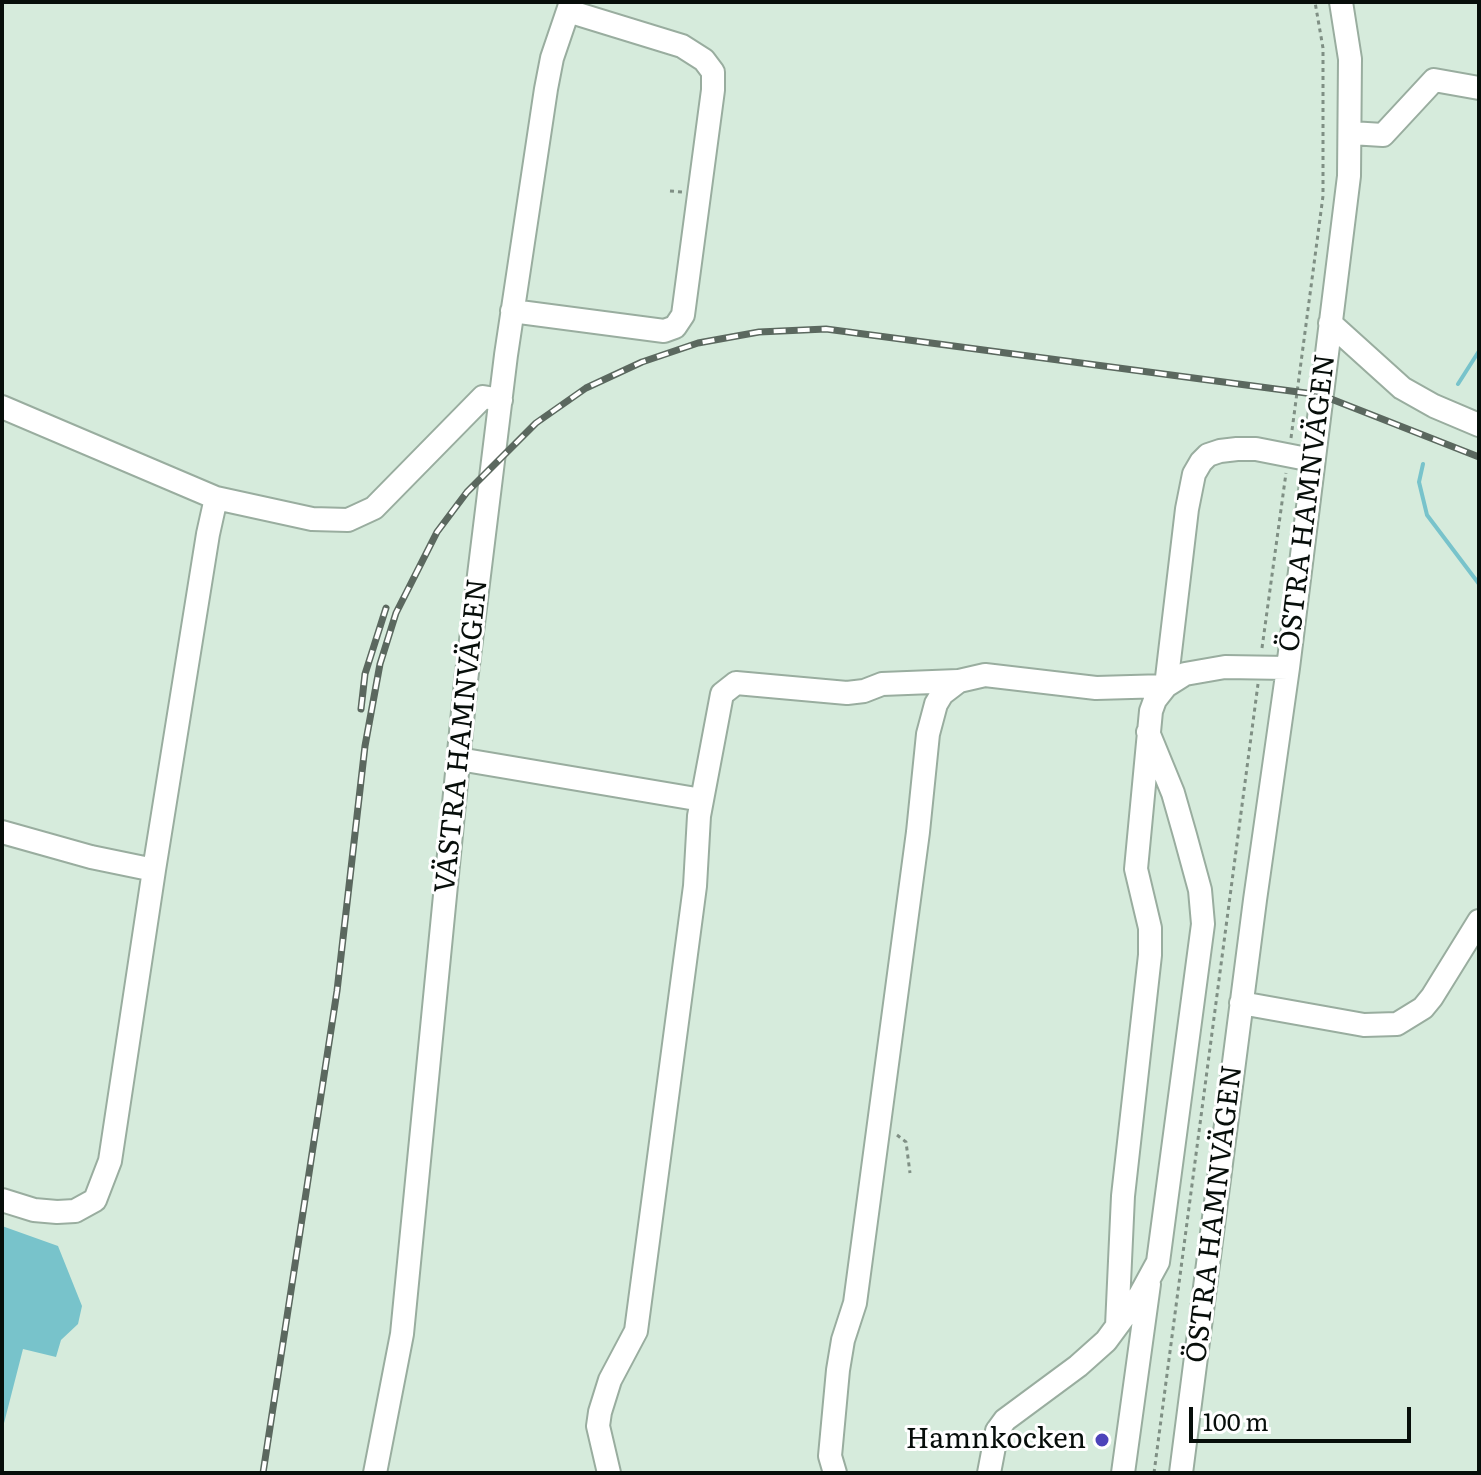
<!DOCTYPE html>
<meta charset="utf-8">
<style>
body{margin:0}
#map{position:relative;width:1481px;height:1475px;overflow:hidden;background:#d6ebdc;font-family:Literata,serif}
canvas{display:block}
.frame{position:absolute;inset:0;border:4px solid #070e0a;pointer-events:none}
.scale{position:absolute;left:1189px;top:1407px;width:222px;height:36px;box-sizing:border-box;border:4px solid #070e0a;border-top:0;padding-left:10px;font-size:24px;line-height:28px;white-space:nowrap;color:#070e0a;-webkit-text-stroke:6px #fff;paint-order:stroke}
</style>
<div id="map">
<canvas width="1481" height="1475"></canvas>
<div class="frame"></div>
<div class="scale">100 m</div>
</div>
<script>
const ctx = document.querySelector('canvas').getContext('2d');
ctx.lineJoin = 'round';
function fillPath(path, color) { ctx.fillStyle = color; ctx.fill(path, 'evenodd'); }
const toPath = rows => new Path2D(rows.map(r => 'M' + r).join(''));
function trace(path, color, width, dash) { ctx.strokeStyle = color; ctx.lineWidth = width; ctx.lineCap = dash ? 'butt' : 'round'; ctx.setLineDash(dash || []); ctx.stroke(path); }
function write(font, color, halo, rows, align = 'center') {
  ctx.font = font + ' Literata,serif'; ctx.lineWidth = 6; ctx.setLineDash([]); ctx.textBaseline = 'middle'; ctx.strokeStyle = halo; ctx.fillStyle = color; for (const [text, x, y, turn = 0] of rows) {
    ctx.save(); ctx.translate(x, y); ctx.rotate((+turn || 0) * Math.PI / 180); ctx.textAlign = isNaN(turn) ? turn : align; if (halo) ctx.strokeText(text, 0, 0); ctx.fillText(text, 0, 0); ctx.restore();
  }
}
fillPath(toPath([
 [2,1226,58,1246,82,1306,78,1324,61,1340,56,1357,23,1349,2,1431]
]), '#78c3cb');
trace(toPath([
 [1458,384,1479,351],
 [1423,464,1419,482,1427,515,1479,584]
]), '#78c3cb', 4);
const minor = toPath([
 [1351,133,1383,135,1434,80,1479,88],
 [512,311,664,331,675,327,683,315,713,90,713,72,704,60,682,46,568,11],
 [1330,323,1402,388,1434,406,1479,425],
 [2,407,216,498,312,519,348,520,374,508,483,397,501,400],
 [459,759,702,800],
 [2,832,91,857,154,870,208,534,216,498],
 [1241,1003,1364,1025,1397,1024,1423,1008,1432,997,1479,921],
 [2,1200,34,1210,57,1212,75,1211,95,1200,110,1161,154,870],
 [1117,1326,1123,1196,1150,955,1150,928,1136,869,1151,711,1155,700,1166,686,1185,674,1225,667,1288,668],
 [375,1473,402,1334,466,681,506,355,546,89,552,58,571,2],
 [609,1473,598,1426,600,1412,610,1380,636,1331,695,886,699,816,722,694,736,683,847,693,864,691,882,684,958,681],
 [835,1473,830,1456,838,1370,843,1340,855,1303,918,832,928,734,936,704,942,694,959,681,985,675,1096,688,1166,686,1187,509,1194,474,1201,462,1208,455,1220,451,1237,449,1256,449,1312,460],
 [989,1473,997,1431,1005,1420,1078,1366,1106,1341,1140,1295,1158,1262,1203,924,1200,890,1185,835,1173,793,1148,732],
 [1123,1473,1149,1284],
 [1181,1473,1255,900,1288,668,1349,176,1350,59,1341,2]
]);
trace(minor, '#99ad9f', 26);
trace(toPath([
 [670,191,682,192],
 [1291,438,1323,196,1323,48,1315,2],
 [1262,648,1286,473],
 [897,1135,906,1142,910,1173],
 [1154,1473,1258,684]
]), '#7f8f84', 3, [4, 4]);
trace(minor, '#fff', 22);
const rail = toPath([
 [361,709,365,674,386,608],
 [263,1473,337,991,365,746,380,664,396,613,437,532,467,492,536,423,586,388,642,362,698,343,759,332,826,329,1321,395,1479,457]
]);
trace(rail, '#5b685f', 7);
trace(rail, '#fff', 4, [12]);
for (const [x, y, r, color] of [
 [1102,1440,8,"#4c43ba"]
]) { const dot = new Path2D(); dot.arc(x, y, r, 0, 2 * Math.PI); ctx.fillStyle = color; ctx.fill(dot); trace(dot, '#fff', 3); }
write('28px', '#070e0a', '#fff', [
 ["ÖSTRA HAMNVÄGEN",1308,503,-83],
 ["VÄSTRA HAMNVÄGEN",462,736,-84],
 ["ÖSTRA HAMNVÄGEN",1215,1214,-83]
]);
write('28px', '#070e0a', '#fff', [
 ["Hamnkocken",1086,1440]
], 'right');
</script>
